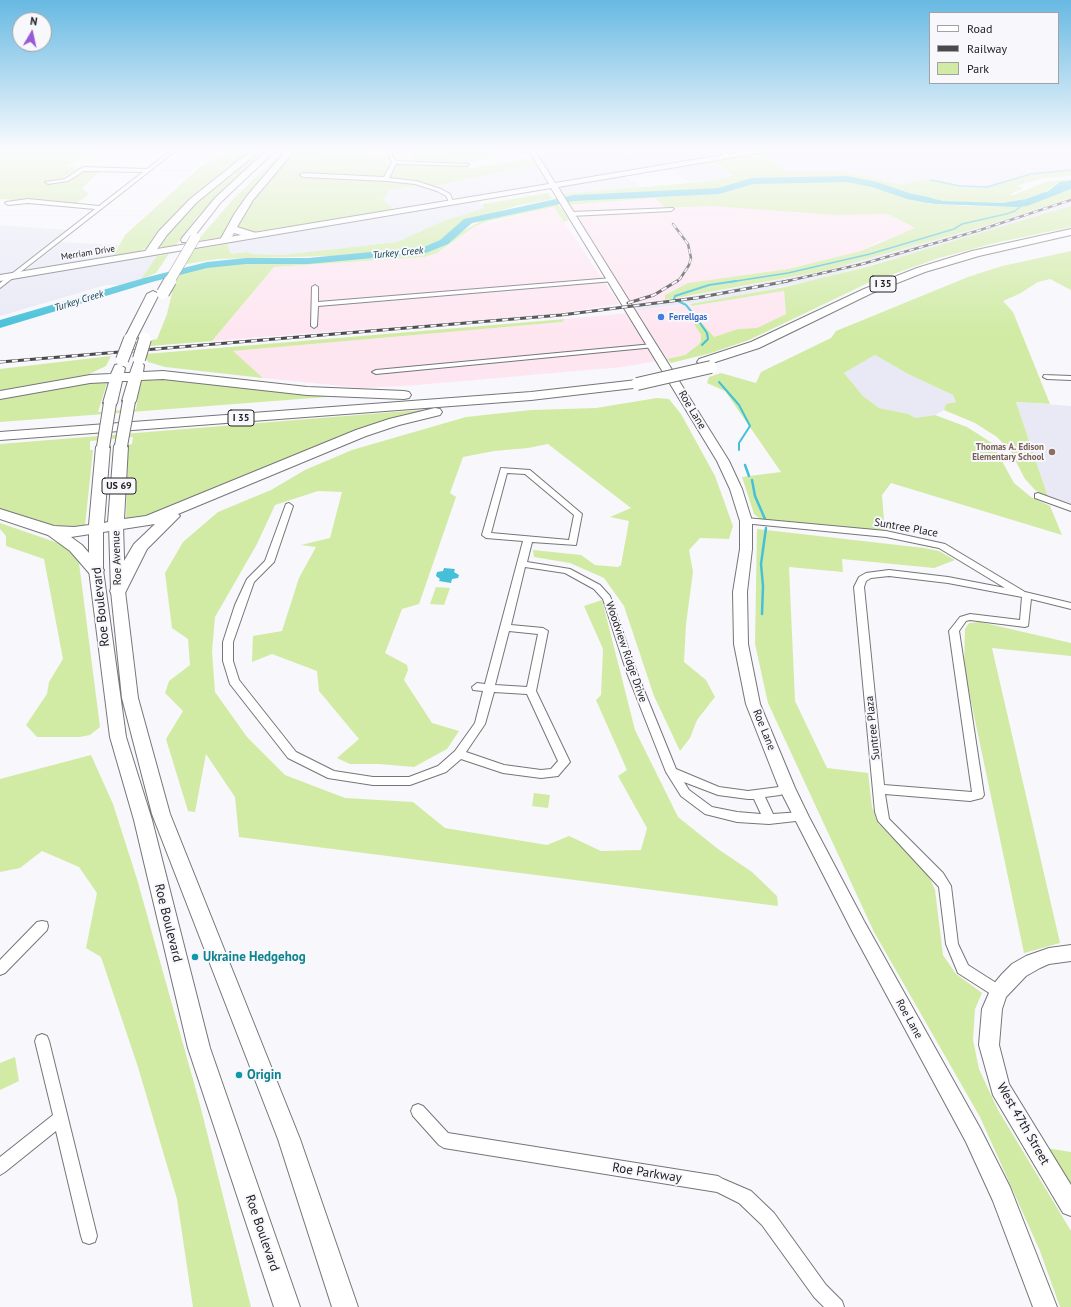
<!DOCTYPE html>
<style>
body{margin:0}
#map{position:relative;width:1071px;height:1307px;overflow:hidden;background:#f7f7fc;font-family:"PT Sans",sans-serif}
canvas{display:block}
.legend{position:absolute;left:929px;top:12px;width:130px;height:72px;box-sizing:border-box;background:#f7f7fc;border:1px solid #a2a2a6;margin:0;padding:5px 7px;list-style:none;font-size:12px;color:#222224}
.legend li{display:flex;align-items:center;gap:8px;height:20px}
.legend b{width:20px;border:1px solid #a2a2a6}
.north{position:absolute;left:12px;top:12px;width:40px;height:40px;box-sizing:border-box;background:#f7f7fc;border:1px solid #a2a2a6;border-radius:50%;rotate:9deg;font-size:11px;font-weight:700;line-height:16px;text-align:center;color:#222224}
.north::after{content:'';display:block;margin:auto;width:14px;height:18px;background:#965bd3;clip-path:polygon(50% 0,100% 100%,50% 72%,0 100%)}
</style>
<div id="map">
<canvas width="1071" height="1307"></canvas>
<ul class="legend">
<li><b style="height:5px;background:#fff"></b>Road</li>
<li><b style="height:5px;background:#4a4a4c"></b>Railway</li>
<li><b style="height:11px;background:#d1eba5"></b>Park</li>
</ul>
<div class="north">N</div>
</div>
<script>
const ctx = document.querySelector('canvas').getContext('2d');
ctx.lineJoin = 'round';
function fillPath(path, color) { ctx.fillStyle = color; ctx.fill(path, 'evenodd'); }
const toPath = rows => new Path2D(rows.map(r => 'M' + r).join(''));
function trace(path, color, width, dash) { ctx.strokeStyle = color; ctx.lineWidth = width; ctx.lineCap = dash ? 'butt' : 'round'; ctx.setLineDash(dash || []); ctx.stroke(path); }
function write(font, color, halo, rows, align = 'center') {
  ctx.font = font + ' "PT Sans",sans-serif'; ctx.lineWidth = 4; ctx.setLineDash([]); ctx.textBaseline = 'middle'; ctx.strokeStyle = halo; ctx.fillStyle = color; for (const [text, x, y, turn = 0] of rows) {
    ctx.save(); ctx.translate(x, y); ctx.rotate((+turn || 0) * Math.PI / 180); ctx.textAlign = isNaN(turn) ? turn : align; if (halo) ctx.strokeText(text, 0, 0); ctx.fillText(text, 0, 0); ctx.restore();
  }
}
fillPath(toPath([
 [579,149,609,149,623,156,671,149,712,149,719,155,561,181,551,178,537,155],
 [778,149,1071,149,1071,170,1041,173,983,188,959,187,925,179,901,185,842,171,782,171,766,151],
 [710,161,735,175,711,181,691,182,666,168],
 [536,165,546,182,542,185,458,199,452,198,446,192,435,186],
 [624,176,642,187,562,194,559,190,562,186],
 [422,185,440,192,445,200,443,202,395,210,383,200,389,190],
 [1071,198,1071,206,993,231,819,279,727,298,637,311,632,305,682,298,824,271,985,226],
 [477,200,486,208,443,221,397,242,282,255,253,254,247,252,231,254,226,243],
 [0,225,69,230,14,272,0,275],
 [60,242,119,245,113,257,30,271,27,269],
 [158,255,141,279,122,285,106,285,0,316,0,288,13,278],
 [875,355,908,374,953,395,956,402,946,404,944,410,935,415,915,418,909,414,879,408,863,396,844,373],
 [1016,402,1071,406,1071,505,1048,497]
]), '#e8e9f5');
fillPath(toPath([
 [655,198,665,208,710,206,836,215,888,214,916,229,878,242,861,251,788,269,688,283,665,295,665,300,632,304,569,205],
 [554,207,619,304,553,314,212,341,274,267,425,257,446,248,476,226],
 [784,291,786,314,757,328,738,329,714,337,702,323,694,324,701,335,701,341,698,345,685,355,667,359,637,311,690,304,692,306],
 [628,313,658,361,622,367,418,385,362,388,263,378,232,351,562,322,565,319]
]), '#fee6f1');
fillPath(toPath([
 [0,149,99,149,65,167,103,169,82,188,89,194,76,204,0,199],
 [235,149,255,149,232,165,191,200,147,248,138,252,113,257,125,235,200,167],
 [261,149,268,149,221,192,198,216,176,245,166,248,158,246,183,213],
 [286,149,290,149,258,186,224,237,197,241,235,197],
 [296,149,316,149,321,154,386,157,389,165,381,179,422,185,389,190,383,200,395,210,258,231,259,232,251,233,236,228,248,208],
 [446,149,493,149,500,156,465,163,412,161,416,152,445,153],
 [766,151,783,171,842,171,901,185,925,179,959,187,983,188,1041,173,1071,170,1071,176,1044,178,1016,186,1023,188,1009,195,1014,195,1045,182,1071,179,1058,183,1043,193,1026,199,1011,202,990,204,944,201,903,192,935,204,970,206,1016,207,1071,189,1071,198,985,226,824,271,665,300,665,295,688,283,788,269,861,251,915,228,888,214,836,215,710,206,665,208,655,198,569,205,562,194,711,181,734,175,710,161],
 [532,158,536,165,435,186,389,178,395,164,466,166,470,168],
 [548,193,553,199,516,206,463,222,432,246,422,249,368,255,217,259,181,265,191,250,227,244,231,254,247,252,253,254,282,255,397,242,443,221,485,208,482,204],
 [558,204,569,220,564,222,554,207,489,221,476,226,437,253,425,257,274,267,212,341,150,346,152,340,157,339,167,314,172,293,168,292,174,275,214,266,230,264,317,262,420,253,449,242,461,232,481,221,541,206],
 [1071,206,1071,227,995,243,939,258,868,283,749,340,711,353,671,363,667,359,685,355,698,345,701,341,701,335,694,324,702,323,714,337,738,329,757,328,786,314,784,291,692,306,690,304,785,287,870,266],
 [1071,251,1071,290,1050,279,1038,282,1019,294,1003,301,1013,312,1050,404,1016,402,1048,497,1035,490,1025,479,1011,452,997,437,975,423,944,410,946,404,956,402,953,395,908,374,875,355,844,373,863,396,879,408,909,414,915,418,935,415,967,427,992,443,1014,483,1031,497,1050,506,1062,535,891,483,882,495,885,532,760,519,754,514,742,477,781,472,725,391,707,383,709,377,721,373,756,383,761,372,831,338,836,331,968,277,1002,266],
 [169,254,156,273,141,279,157,256],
 [565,319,562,322,233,351,263,378,165,367,148,362,146,358,146,354],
 [111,356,106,366,87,375,0,392,0,369],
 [150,377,339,395,339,396,0,422,0,398,84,382,104,381,107,383,98,412,136,409,141,378],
 [657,398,669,399,681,414,715,476,733,526,729,539,700,538,689,550,693,572,686,624,684,662,706,680,715,697,697,720,690,738,680,751,654,696,624,606,604,578,570,563,534,557,533,550,581,555,595,565,618,567,621,565,629,521,610,517,631,508,548,444,528,448,494,451,463,457,450,493,456,497,419,604,402,609,385,653,407,665,408,670,404,680,432,723,459,731,447,749,414,767,379,764,350,764,337,758,359,739,319,691,317,671,272,654,252,662,253,636,282,631,299,578,316,547,301,545,330,538,342,492,318,491,275,505,257,544,215,617,212,651,215,692,247,737,285,775,345,798,413,802,445,828,547,845,569,836,601,851,641,850,647,828,618,776,627,770,596,700,601,695,603,649,584,606,602,600,635,730,678,817,718,849,752,872,777,896,778,906,239,837,235,797,206,754,195,812,188,811,166,739,183,711,165,693,169,681,190,665,188,639,172,628,165,573,183,542,218,512,271,490,305,470,352,450,466,417,531,410,596,408],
 [432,409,154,515,135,519,126,518,128,445,132,444,133,437,90,441,90,450,93,450,85,526,60,527,0,509,0,444],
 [0,523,58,543,67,549,79,563,100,727,90,735,80,737,37,737,26,725,47,694,49,682,63,659,44,559,6,546,6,536,0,529],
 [757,529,924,548,939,551,955,560,934,568,842,559,843,572,789,567,795,701,827,768,868,773,872,807,878,823,929,876,935,890,943,955,956,974,982,993,975,1009,973,1040,979,1069,998,1110,1071,1231,1071,1307,1060,1307,1040,1251,980,1117,874,932,768,703,755,644],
 [436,587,450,588,444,605,430,604],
 [980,622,1071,643,1071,656,992,648,1060,943,1024,953,964,668,965,629,969,623],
 [91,755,113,804,137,879,199,1101,251,1307,193,1307,177,1199,138,1067,101,957,86,948,97,893,79,867,42,851,20,868,0,872,0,779],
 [534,793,550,795,548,808,532,806],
 [15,1057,19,1081,0,1090,0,1063],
 [1046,1148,1071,1152,1071,1187]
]), '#d1eba5');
fillPath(toPath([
 [1071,180,1071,189,1027,206,1016,207,935,204,903,197,902,192,944,201,1002,203,1026,199,1048,191,1060,182],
 [444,568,455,569,454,572,459,575,458,578,452,579,451,583,439,581,440,579,436,576,437,572,443,571]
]), '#45c0d8');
trace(toPath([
 [931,180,960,186,987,187,1031,174,1071,170],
 [730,282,788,273,870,254,954,229,962,224,1006,214,1015,211,1021,206,1020,205]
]), '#45c0d8', 1.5);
trace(toPath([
 [695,316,686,305,674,299,675,296,709,285,736,281],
 [696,318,697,320],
 [700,323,707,333,708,339,702,345],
 [719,382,739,405,750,426,739,443,739,450]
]), '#45c0d8', 2);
trace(toPath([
 [745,465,749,476],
 [752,480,755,496,765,519],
 [762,614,763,586,761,564,766,528]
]), '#45c0d8', 2.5);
fillPath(toPath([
 [847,176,877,182,909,193,932,198,933,200,928,203,907,199,872,187,847,182,753,184,719,194,574,201,472,223,448,244,426,253,308,264,246,264,207,268,152,282,0,328,0,320,144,278,207,262,246,258,308,258,424,247,440,240,464,219,574,195,718,188,752,178,847,176]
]), '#45c0d8');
const street = toPath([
 [173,149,178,149,0,288,0,283,95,209,28,203,8,205,5,203,6,202,28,199,99,206,143,172,84,171,68,181,48,184,45,182,65,179,83,167,147,169,173,149],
 [386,149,391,149,394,151,392,155,396,161,469,164,467,166,396,164,389,178,416,181,441,189,450,194,454,204,450,204,446,196,437,191,415,184,386,181,303,177,300,175,303,173,384,177,392,162,388,155,389,152,386,149],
 [715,149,720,149,731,156,727,157,715,149],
 [673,208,674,209,671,211,571,216,568,214,571,212,673,208],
 [612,278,615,280,614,281,318,306,317,326,314,328,311,326,312,287,315,285,318,287,318,302,612,278],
 [653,344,656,346,655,347,376,374,372,372,376,370,653,344],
 [1044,375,1071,376,1071,380,1047,379,1043,377,1044,375],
 [501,468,530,470,582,514,576,545,532,542,527,562,570,569,600,585,610,596,637,673,676,769,719,787,748,791,779,787,787,784,791,785,793,788,791,791,780,795,765,797,773,814,801,812,805,814,807,817,805,820,769,824,737,822,705,814,681,796,666,772,627,673,603,599,594,589,565,573,525,567,511,625,543,628,548,631,536,691,570,762,558,776,541,778,503,773,461,759,446,772,410,785,373,785,328,778,288,758,230,684,223,661,223,642,235,605,247,579,265,561,286,504,289,503,293,506,274,562,254,582,233,642,233,661,239,680,296,752,334,771,373,777,409,777,438,766,455,751,475,723,483,691,473,690,472,687,477,683,485,684,523,541,486,538,482,535,501,468],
 [507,473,525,474,574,515,569,540,491,533,507,473],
 [509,631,538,634,527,687,495,685,509,631],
 [494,692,527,694,558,761,551,769,541,770,504,765,466,752,485,724,494,692],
 [684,782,718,795,748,799,754,799,761,814,737,812,712,807,689,790,684,782],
 [1038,493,1071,505,1071,511,1035,498,1035,494,1038,493],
 [746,518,886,531,945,544,1025,592,1071,603,1071,609,1031,599,1028,626,1025,627,970,620,966,621,959,631,984,795,982,798,970,801,885,794,889,819,943,873,951,886,958,944,968,965,1004,988,1006,992,1004,996,999,998,994,996,958,973,946,944,939,887,878,821,875,812,854,587,859,577,866,573,889,570,948,577,1005,588,939,548,886,537,743,523,742,521,746,518],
 [889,576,948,583,1022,597,1020,620,970,614,960,617,949,631,972,792,884,785,864,587,866,581,871,578,889,576],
 [42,921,47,922,48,926,47,930,5,973,0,975,0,960,37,922,42,921],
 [42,1034,47,1036,49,1041,97,1236,95,1242,89,1244,83,1242,81,1236,56,1131,5,1172,0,1175,0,1157,53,1115,35,1041,37,1036,42,1034],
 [418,1104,423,1106,448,1133,718,1176,723,1179,751,1191,774,1213,826,1285,842,1301,844,1307,824,1307,814,1297,762,1225,739,1203,717,1192,444,1148,439,1145,413,1116,411,1111,413,1106,418,1104]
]);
const secondary = toPath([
 [528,149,534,149,555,183,759,149,774,149,771,151,558,187,729,461,742,489,752,521,752,549,747,592,748,644,760,704,795,788,809,817,864,921,980,1128,1010,1187,1057,1307,1033,1307,993,1201,966,1142,852,931,779,788,746,704,734,644,733,592,740,549,740,521,730,489,717,461,551,188,0,281,0,275,549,184,528,149],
 [1071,945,1071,961,1049,964,1040,968,1026,976,1006,997,1002,1009,999,1045,1009,1084,1071,1185,1071,1216,1063,1213,993,1095,979,1045,982,1009,992,986,1002,974,1012,964,1026,956,1049,948,1071,945]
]);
const primary = toPath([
 [116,521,123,525,125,591,138,698,170,814,300,1139,358,1307,332,1307,278,1139,152,814,122,698,111,591,109,525,116,521],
 [96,525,103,529,103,570,126,737,152,820,210,1048,300,1307,274,1307,188,1048,134,820,110,737,89,570,89,529,96,525]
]);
const highway = toPath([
 [253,149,262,149,196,203,167,235,153,255,145,255,144,253,159,231,190,199,253,149],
 [268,149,277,149,221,202,190,242,182,242,181,240,182,238,215,198,268,149],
 [287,149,296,149,253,200,237,227,256,233,257,235,256,237,252,238,234,233,229,242,221,242,220,240,235,213,247,196,287,149],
 [1071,229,1071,235,979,256,925,272,872,293,759,348,703,366,697,362,699,359,751,342,864,289,917,268,972,251,1071,229],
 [153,291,159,294,136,339,130,343,126,342,124,339,147,294,153,291],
 [138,361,144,365,143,372,163,371,307,387,404,391,409,392,411,395,409,398,404,399,307,395,163,379,141,380,136,401,134,404,129,405,124,404,122,401,128,381,122,381,117,403,115,406,110,407,105,406,103,403,109,382,90,383,0,399,0,391,90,375,111,374,115,365,119,364,125,368,124,373,130,373,134,362,138,361],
 [637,380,644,384,642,387,531,400,0,440,0,432,531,392,637,380],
 [435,408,440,409,442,412,440,415,399,425,366,436,178,514,180,516,147,549,124,595,118,596,112,595,110,591,124,561,134,544,155,524,71,537,82,545,104,570,102,574,96,575,90,574,70,551,48,535,0,519,0,509,54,526,74,527,89,525,96,447,98,444,103,443,108,444,110,447,104,523,108,522,114,446,116,443,126,443,128,446,124,519,146,516,356,430,389,419,435,408]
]);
trace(street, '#76767a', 2);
trace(secondary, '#76767a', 2);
trace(primary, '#76767a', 2);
trace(highway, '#76767a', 2);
fillPath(street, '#fff');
fillPath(secondary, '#fff');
fillPath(primary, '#fff');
fillPath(highway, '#fff');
const railFar1 = toPath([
 [673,224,688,244,691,258,689,265,680,279,676,282],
 [783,282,862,264,977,231,1071,200]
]);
const rail = toPath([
 [628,303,654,295,677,281],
 [0,362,561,315,696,298,788,281]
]);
trace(railFar1, '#4a4a4c', 2.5);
trace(rail, '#4a4a4c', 3);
trace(railFar1, '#f7f7fc', 1.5, [5]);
trace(rail, '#f7f7fc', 2, [6]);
const highwayBridgeFar1 = toPath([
 [169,282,195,238]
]);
const highwayBridge = toPath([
 [163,293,170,281],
 [139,359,145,339],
 [122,360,130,339],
 [637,384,711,367],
 [121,446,129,401],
 [103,447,110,403]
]);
trace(highwayBridgeFar1, '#76767a', 11, []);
trace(highwayBridge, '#76767a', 14, []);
trace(highwayBridgeFar1, '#fff', 10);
trace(highwayBridge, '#fff', 12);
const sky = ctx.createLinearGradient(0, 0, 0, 332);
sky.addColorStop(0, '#67b9e2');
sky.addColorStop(0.45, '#fbfbfe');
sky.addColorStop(1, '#fbfbfe00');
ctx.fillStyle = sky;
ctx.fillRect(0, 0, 1071, 332);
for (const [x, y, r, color] of [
 [661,317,4,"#3f7fe0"],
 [1052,452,4,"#8d6e63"],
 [195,957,4,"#0f9aa8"],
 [239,1075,4,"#0f9aa8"]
]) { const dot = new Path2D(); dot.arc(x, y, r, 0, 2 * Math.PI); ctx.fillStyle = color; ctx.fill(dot); trace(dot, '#f7f7fc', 1.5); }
write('9px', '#222224', '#f7f7fc', [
 ["Merriam Drive",88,253,-9]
]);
write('bold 9px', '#366cbe', '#f7f7fc', [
 ["Ferrellgas",669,317]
], 'left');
write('bold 9px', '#785e54', '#f7f7fc', [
 ["Thomas A. Edison",1044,447],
 ["Elementary School",1044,457]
], 'right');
write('italic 10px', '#003a45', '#f7f7fc', [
 ["Turkey Creek",398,253,-6],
 ["Turkey Creek",79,301,-17]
]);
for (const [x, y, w] of [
 [883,284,26],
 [241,418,26],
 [119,486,34]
]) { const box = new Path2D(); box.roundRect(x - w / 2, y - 8, w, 16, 3); ctx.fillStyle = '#f7f7fc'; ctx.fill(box); trace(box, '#222224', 1); }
write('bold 10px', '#222224', null, [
 ["I 35",883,284],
 ["I 35",241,418],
 ["US 69",119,486]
]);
write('11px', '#222224', '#f7f7fc', [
 ["Roe Lane",692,410,59],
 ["Suntree Place",906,528,10],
 ["Roe Avenue",117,558,-92],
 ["Woodview Ridge Drive",626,652,71],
 ["Suntree Plaza",873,728,-96],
 ["Roe Lane",764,730,68],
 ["Roe Lane",909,1019,61]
]);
write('13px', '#222224', '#f7f7fc', [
 ["Roe Boulevard",101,607,-96],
 ["Roe Boulevard",168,923,76],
 ["West 47th Street",1023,1124,60],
 ["Roe Parkway",647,1173,9],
 ["Roe Boulevard",262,1233,71]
]);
write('bold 13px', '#0d838f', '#f7f7fc', [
 ["Ukraine Hedgehog",203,957],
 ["Origin",247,1075]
], 'left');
</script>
